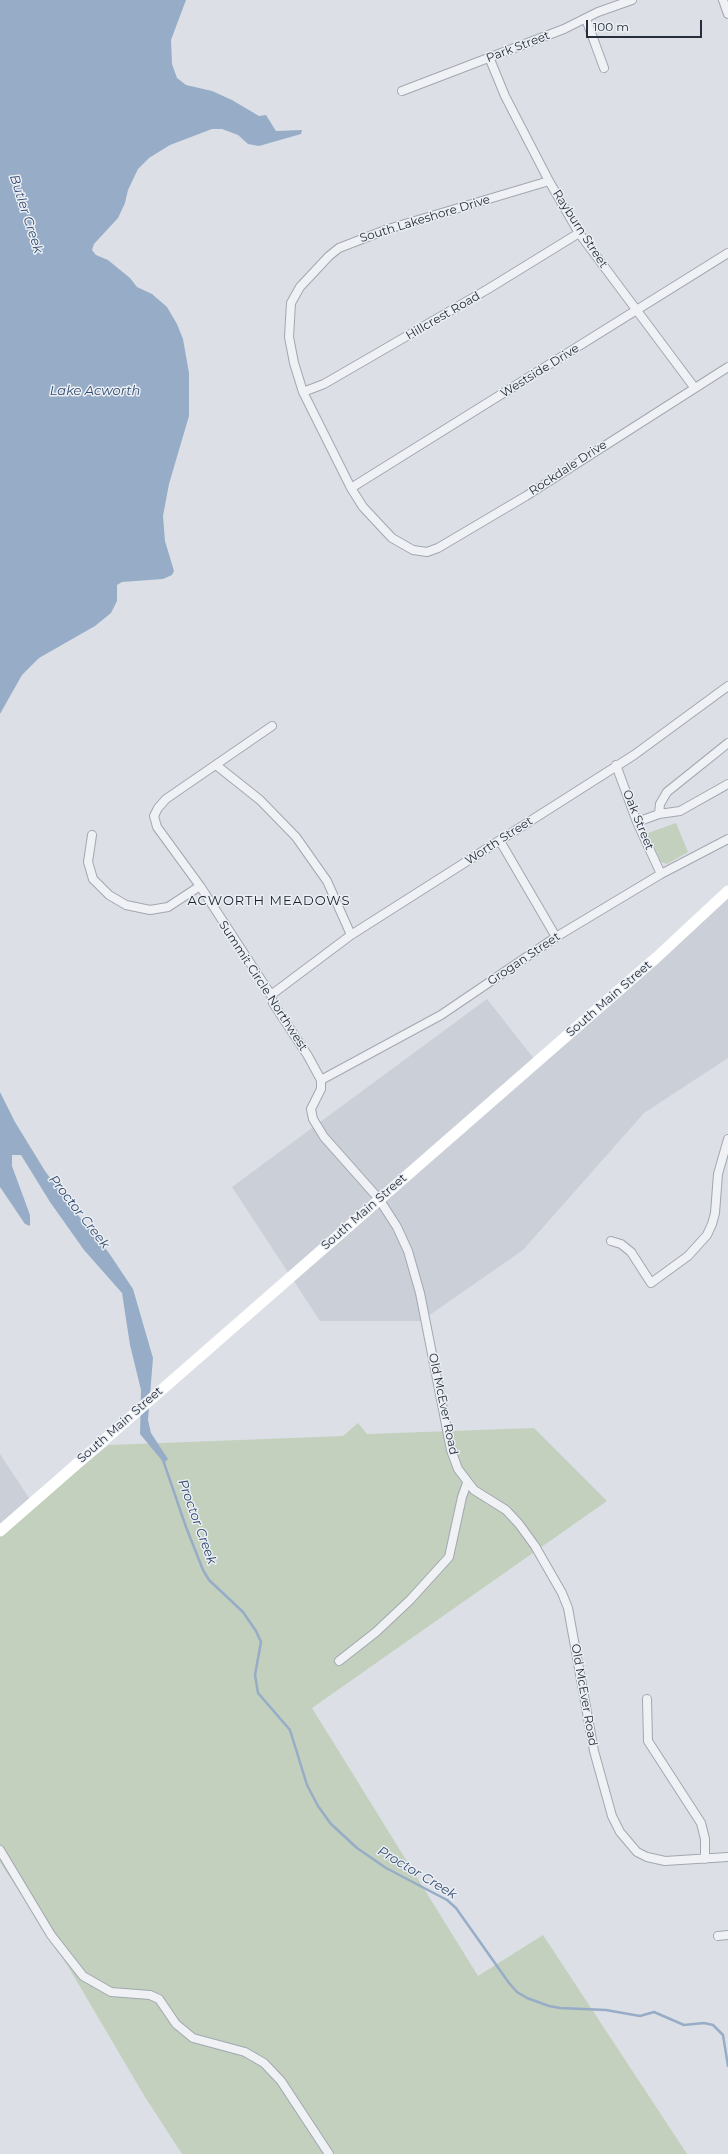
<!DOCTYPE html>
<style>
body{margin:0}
#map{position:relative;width:728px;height:2154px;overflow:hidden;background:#dce0e6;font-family:Montserrat,sans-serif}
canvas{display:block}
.scale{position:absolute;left:586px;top:20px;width:116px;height:18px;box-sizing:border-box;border:2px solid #262e3c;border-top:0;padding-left:5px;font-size:12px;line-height:14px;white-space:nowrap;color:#262e3c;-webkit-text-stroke:3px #ebeff4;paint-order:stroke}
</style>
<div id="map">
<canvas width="728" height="2154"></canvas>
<div class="scale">100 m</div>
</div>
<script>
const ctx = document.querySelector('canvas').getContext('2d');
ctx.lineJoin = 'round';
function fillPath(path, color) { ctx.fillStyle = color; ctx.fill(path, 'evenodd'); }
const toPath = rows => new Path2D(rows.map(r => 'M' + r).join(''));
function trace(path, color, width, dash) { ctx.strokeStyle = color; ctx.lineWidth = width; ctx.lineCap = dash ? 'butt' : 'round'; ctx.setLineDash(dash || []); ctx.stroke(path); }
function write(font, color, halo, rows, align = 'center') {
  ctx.font = font + ' Montserrat,sans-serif'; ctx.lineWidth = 3; ctx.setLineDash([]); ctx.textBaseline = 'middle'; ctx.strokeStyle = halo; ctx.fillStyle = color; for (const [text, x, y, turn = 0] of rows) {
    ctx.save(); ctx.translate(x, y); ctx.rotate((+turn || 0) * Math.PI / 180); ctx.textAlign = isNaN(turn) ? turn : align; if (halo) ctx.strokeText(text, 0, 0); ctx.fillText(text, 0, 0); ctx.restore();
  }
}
fillPath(toPath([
 [728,885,728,1058,644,1113,523,1250,421,1321,320,1321,232,1187,487,999,535,1060],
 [0,1454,33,1504,0,1530]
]), '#cacfd8');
fillPath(toPath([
 [676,823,688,852,667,864,661,862,648,833],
 [358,1423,367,1434,534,1428,607,1501,312,1708,478,1976,543,1935,687,2154,182,2154,145,2097,69,1968,0,1862,0,1530,109,1445,343,1436]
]), '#c2d0bd');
fillPath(toPath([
 [0,0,186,0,171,40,172,64,177,78,186,85,212,91,232,100,259,116,266,115,276,131,302,130,301,134,259,146,248,144,238,135,222,129,212,129,170,145,149,158,138,169,128,190,125,203,118,218,94,244,92,250,96,255,108,260,130,278,137,287,152,294,167,307,177,324,183,339,189,373,189,416,169,484,163,516,165,541,174,571,172,575,163,579,122,582,117,585,117,601,111,613,95,626,39,658,22,675,0,714],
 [0,1092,15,1122,45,1171,73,1209,109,1253,133,1289,153,1358,148,1420,151,1433,168,1459,164,1463,140,1434,141,1390,130,1345,122,1293,84,1250,50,1202,21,1155,12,1155,12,1166,30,1215,30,1226,25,1224,0,1187]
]), '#97adc7');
trace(toPath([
 [163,1460,186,1527,203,1570,209,1580,243,1612,256,1631,261,1642,255,1675,258,1693,290,1730,307,1785,318,1806,331,1824,357,1848,386,1868,447,1900,456,1908,509,1983,517,1992,527,1998,549,2006,560,2008,606,2010,640,2016,654,2012,684,2025,704,2023,713,2025,723,2035,728,2066]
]), '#97adc7', 2.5);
const street = toPath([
 [723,0,728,14],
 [586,19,604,68],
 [489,57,505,96,549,181,579,233,694,387],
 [402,91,564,29,598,12,632,0],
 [549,181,388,229,339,248,329,256,300,287,291,303,289,337,294,363,303,392,351,488,363,507,392,538,413,550,427,552,438,548,526,496,728,367],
 [303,392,324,384,488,289,579,233],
 [351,488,728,253],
 [272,726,166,799,158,808,154,816,157,827,200,886,271,995,273,1003,308,1056,321,1080,321,1089,311,1109,313,1119,324,1137,379,1199,397,1227,408,1251,420,1293,451,1450,458,1469,474,1490,506,1510,519,1524,535,1546,562,1593,568,1608,594,1751,612,1816,620,1832,637,1852,647,1857,665,1861,728,1857],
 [728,743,667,792,660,804,659,814,680,811,728,784],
 [216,765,260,800,296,837,327,881,351,935],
 [616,765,637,822,661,874],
 [637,822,659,814],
 [92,835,88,862,93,879,109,895,126,905,150,910,168,907,200,886],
 [500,841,556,937],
 [271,995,351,935,634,755,728,686],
 [321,1080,441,1015,556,937,661,874,728,839],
 [611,1241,621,1244,631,1252,651,1283,688,1256,707,1235,712,1224,715,1213,718,1174,728,1139],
 [339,1661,376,1632,410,1600,449,1557,462,1497,467,1483],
 [647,1699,648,1741,701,1823,705,1839,705,1859],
 [0,1850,51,1935,83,1976,111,1992,150,1995,159,1999,176,2024,193,2038,245,2052,264,2063,281,2081,329,2154],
 [718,1936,728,1935]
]);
trace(street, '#a2a7b0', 10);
trace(street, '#eff1f5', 8);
trace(toPath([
 [0,1531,657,957,728,891]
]), '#fff', 11);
write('12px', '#262e3c', '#ebeff4', [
 ["Park Street",518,47,-21],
 ["South Lakeshore Drive",425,219,-17],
 ["Rayburn Street",580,229,57],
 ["Hillcrest Road",443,316,-30],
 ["Westside Drive",540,371,-32],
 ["Rockdale Drive",568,468,-33],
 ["Oak Street",638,820,68],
 ["Worth Street",499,841,-33],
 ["Grogan Street",524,959,-34],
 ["Summit Circle Northwest",263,986,57],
 ["South Main Street",609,999,-41],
 ["South Main Street",364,1212,-41],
 ["Old McEver Road",443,1404,78],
 ["South Main Street",120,1425,-41],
 ["Old McEver Road",584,1695,80]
]);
write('italic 13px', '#314b70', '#ebeff4', [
 ["Butler Creek",26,214,72],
 ["Lake Acworth",95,391],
 ["Proctor Creek",79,1212,52],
 ["Proctor Creek",197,1522,70],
 ["Proctor Creek",417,1873,31]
]);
ctx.letterSpacing = '1px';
write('13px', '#191f2d', '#ebeff4', [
 ["ACWORTH MEADOWS",269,901]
]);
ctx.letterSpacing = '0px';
</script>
